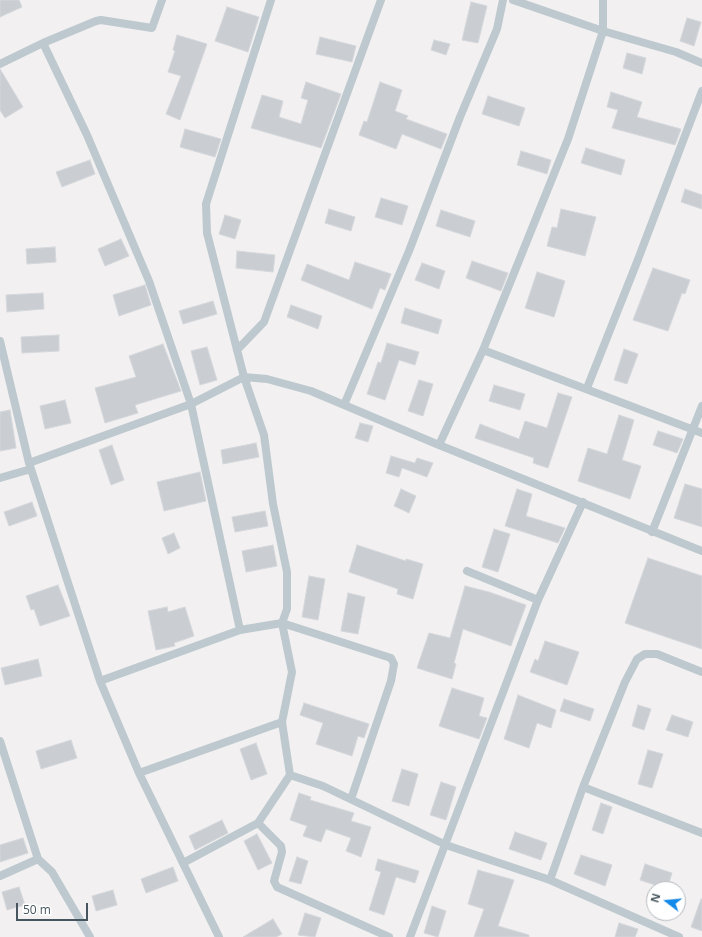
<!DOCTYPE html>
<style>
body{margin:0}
#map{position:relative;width:702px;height:937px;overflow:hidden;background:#f2f0f0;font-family:"Open Sans",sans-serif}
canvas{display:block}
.north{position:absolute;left:646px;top:881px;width:40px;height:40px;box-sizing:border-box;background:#fff;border:1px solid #b5bbbf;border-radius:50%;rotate:286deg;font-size:11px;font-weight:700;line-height:16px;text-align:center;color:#47565e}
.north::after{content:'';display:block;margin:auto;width:14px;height:18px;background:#1389e9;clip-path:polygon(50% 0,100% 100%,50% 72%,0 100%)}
.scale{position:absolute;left:16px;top:903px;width:72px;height:18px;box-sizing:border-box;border:2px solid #47565e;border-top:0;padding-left:5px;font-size:12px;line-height:14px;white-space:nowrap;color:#47565e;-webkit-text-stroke:3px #fff;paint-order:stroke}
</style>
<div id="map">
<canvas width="702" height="937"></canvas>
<div class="north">N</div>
<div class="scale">50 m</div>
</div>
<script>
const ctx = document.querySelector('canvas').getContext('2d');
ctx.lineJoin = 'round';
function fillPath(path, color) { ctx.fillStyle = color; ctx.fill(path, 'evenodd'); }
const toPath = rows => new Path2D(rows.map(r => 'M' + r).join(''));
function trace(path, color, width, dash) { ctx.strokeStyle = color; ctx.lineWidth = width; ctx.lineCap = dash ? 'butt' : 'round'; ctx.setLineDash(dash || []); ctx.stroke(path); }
const building = toPath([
 [0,0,19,0,22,7,0,17,0,0],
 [471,2,487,6,478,43,462,40,471,2],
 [227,7,259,17,248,52,215,41,227,7],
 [687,18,701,22,694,46,680,41,687,18],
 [177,35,207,44,180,120,166,114,181,76,168,72,175,51,173,50,177,35],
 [320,37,356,46,352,62,316,54,320,37],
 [434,40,450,44,446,55,431,50,434,40],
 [627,53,646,58,642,74,623,68,627,53],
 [0,69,23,107,5,118,0,110,0,69],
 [306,82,341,94,321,148,251,128,262,95,283,101,279,117,301,124,308,100,301,98,306,82],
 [380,82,402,90,395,111,408,116,406,119,447,134,441,149,402,134,396,149,359,135,364,121,367,122,380,82],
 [611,92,642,102,637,117,681,129,675,145,612,128,618,110,607,107,611,92],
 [488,96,525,108,519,126,482,114,488,96],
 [185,129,221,139,215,157,180,147,185,129],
 [586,148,625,160,621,175,581,163,586,148],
 [521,151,551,160,547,174,517,165,521,151],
 [90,160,95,174,62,187,56,172,90,160],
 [685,189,702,195,702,209,681,202,685,189],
 [381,198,408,206,402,225,375,217,381,198],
 [329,209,355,217,351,231,325,223,329,209],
 [561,209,596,217,585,256,547,246,552,227,557,228,561,209],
 [441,210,475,221,470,237,436,226,441,210],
 [225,215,241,220,235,239,219,234,225,215],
 [121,239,129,256,105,266,98,249,121,239],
 [55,247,56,262,27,264,26,249,55,247],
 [237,251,275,255,273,272,236,268,237,251],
 [472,261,508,273,501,291,466,278,472,261],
 [355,262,391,274,385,290,380,288,372,309,301,280,307,264,349,280,355,262],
 [422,263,445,271,439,289,415,280,422,263],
 [653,268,690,280,685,294,682,293,668,331,633,320,653,268],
 [537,272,565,281,554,317,525,308,537,272],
 [145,285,151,305,119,316,113,295,145,285],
 [43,293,44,309,7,312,6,295,43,293],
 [213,301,217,314,183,324,179,311,213,301],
 [291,305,322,316,318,329,287,317,291,305],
 [405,308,442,320,438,334,401,323,405,308],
 [59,335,59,351,22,353,21,337,59,335],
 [387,343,419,352,415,365,399,360,385,400,367,394,378,362,381,363,387,343],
 [163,344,181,391,135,405,138,413,105,423,95,388,136,377,129,356,163,344],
 [207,347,217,380,200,385,191,351,207,347],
 [624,349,638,354,627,384,614,380,624,349],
 [419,380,433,384,423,416,408,411,419,380],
 [494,385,525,394,520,410,489,401,494,385],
 [558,393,572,397,548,468,533,463,534,458,475,438,480,424,519,439,525,421,547,428,558,393],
 [65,400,71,423,45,429,40,406,65,400],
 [10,410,16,448,0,451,0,412,10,410],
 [619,415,634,420,622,460,641,466,630,499,578,481,588,448,607,454,619,415],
 [360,423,373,426,368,442,355,438,360,423],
 [658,431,683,439,677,453,653,445,658,431],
 [256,443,259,457,223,464,221,450,256,443],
 [112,445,124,480,111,485,99,450,112,445],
 [391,456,415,463,417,458,433,463,427,477,402,468,399,477,386,473,391,456],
 [200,472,206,501,164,511,157,482,200,472],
 [685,484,702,489,702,527,674,518,685,484],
 [401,489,416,496,409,513,394,506,401,489],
 [517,489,532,494,526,516,565,528,558,543,505,526,517,489],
 [32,502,37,516,9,526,4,512,32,502],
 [265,511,268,526,235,532,232,517,265,511],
 [494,529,510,534,498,572,482,567,494,529],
 [174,533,180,548,168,554,162,538,174,533],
 [273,545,277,566,246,572,242,551,273,545],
 [357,545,406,561,406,559,423,564,413,599,397,594,398,589,349,572,357,545],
 [648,558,702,576,702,649,625,623,648,558],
 [309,576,325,579,318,620,302,617,309,576],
 [58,585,70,616,40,626,34,609,31,610,26,596,58,585],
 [465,586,489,592,526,605,511,646,463,629,454,663,456,664,452,679,417,668,429,633,450,638,465,586],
 [348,593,365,597,358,634,341,631,348,593],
 [167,607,168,612,185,607,194,636,174,643,175,646,156,650,148,611,167,607],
 [545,641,579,652,567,685,530,672,535,659,538,661,545,641],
 [38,659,42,676,5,685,1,668,38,659],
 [452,688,484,698,479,716,487,718,479,739,439,726,452,688],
 [518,695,556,710,551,728,537,723,529,748,504,739,518,695],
 [564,699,594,709,590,721,560,711,564,699],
 [304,703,369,724,364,738,358,736,352,756,316,744,323,723,300,715,304,703],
 [638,705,651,709,644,730,632,726,638,705],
 [672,715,693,722,688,737,666,730,672,715],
 [71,740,77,758,41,769,36,751,71,740],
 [256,743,267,774,251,780,240,749,256,743],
 [648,750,663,754,652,788,638,784,648,750],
 [402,769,418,774,409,806,392,801,402,769],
 [441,782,456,787,446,820,430,815,441,782],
 [299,793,311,797,310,800,354,813,351,821,371,827,361,857,346,851,351,838,326,829,321,842,303,836,307,826,290,820,299,793],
 [601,803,612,807,603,834,592,830,601,803],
 [222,820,228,833,195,850,189,836,222,820],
 [515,832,547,843,541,860,509,849,515,832],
 [257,834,272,863,258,870,244,841,257,834],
 [23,838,28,853,0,862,0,845,23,838],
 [581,855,612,865,605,886,574,874,581,855],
 [297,857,308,861,301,884,289,881,297,857],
 [378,859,419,871,415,883,396,877,384,915,369,910,381,872,375,870,378,859],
 [645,864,672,873,667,889,640,880,645,864],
 [173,867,178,881,146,893,141,879,173,867],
 [478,870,514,880,498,926,529,935,529,937,474,937,484,909,468,904,478,870],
 [19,887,25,905,7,910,2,892,19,887],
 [113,890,117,905,96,911,92,896,113,890],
 [701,899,702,900,702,931,691,927,701,899],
 [432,906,446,911,438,937,424,933,432,906],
 [305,913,321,918,315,937,298,935,305,913],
 [273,919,282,934,276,937,243,937,273,919],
 [619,923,638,929,635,937,615,937,619,923]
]);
fillPath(building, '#caced2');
trace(building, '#d4d7db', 1);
trace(toPath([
 [513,0,603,31,676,52,702,63],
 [43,43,87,135,149,281,191,404,240,630],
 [0,64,43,43,96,21,101,20,152,28,162,0],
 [0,341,29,463,100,681,139,773,219,937],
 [237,350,264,322,381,0],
 [483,350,702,433],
 [587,388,637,262,702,91],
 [344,405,409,251,460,117,497,29,503,0],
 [439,445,483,350,568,139,603,31,603,0],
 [29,463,191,404,244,377,267,379,311,391,439,445,702,551],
 [0,478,31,469],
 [652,532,702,406],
 [467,571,538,600],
 [702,672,657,654,645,654,637,659,625,682,583,787,702,833],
 [100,681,240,630,282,623,391,658,394,664,391,681,351,799],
 [0,741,38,859,52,872,90,937],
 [139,773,282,722],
 [290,775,323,786,446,845,550,880,679,937],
 [258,823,290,775,282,722,292,672,282,623,287,609,287,572,273,504,264,435,244,377,207,233,206,204,271,0],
 [183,863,258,823,281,846,282,852,274,881,277,887,389,937],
 [0,876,38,859],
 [550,880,583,787],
 [410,937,538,600,583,502]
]), '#bdc9cf', 8);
</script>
